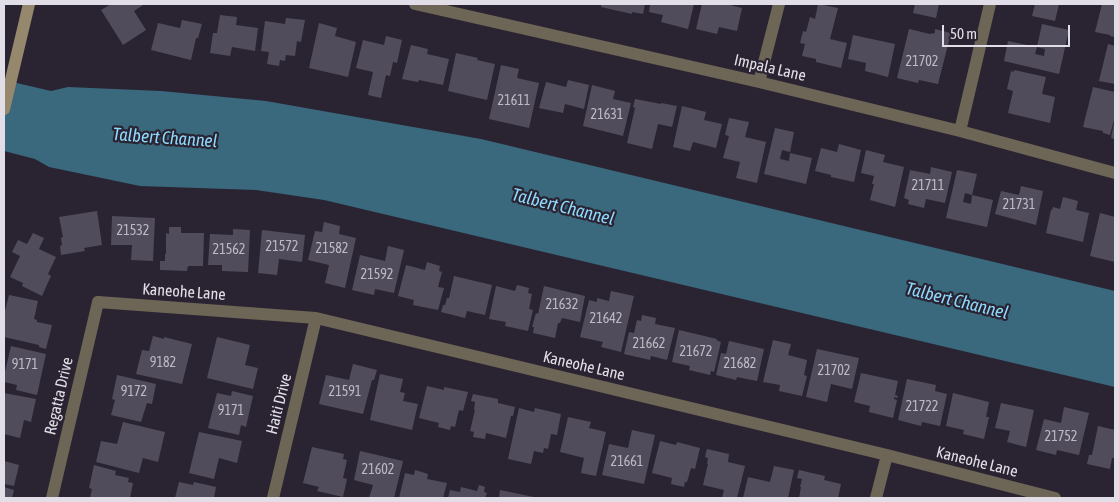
<!DOCTYPE html>
<style>
body{margin:0}
#map{position:relative;width:1119px;height:502px;overflow:hidden;background:#2a2432;font-family:"Asap Condensed",sans-serif}
canvas{display:block}
.frame{position:absolute;inset:0;border:5px solid #e2dee7;pointer-events:none}
.scale{position:absolute;left:942px;top:25px;width:128px;height:22px;box-sizing:border-box;border:2px solid #e2dee7;border-top:0;padding-left:6px;font-size:15px;line-height:18px;white-space:nowrap;color:#e2dee7;-webkit-text-stroke:4px #2a2432;paint-order:stroke}
</style>
<div id="map">
<canvas width="1119" height="502"></canvas>
<div class="frame"></div>
<div class="scale">50 m</div>
</div>
<script>
const ctx = document.querySelector('canvas').getContext('2d');
ctx.lineJoin = 'round';
function fillPath(path, color) { ctx.fillStyle = color; ctx.fill(path, 'evenodd'); }
const toPath = rows => new Path2D(rows.map(r => 'M' + r).join(''));
function trace(path, color, width, dash) { ctx.strokeStyle = color; ctx.lineWidth = width; ctx.lineCap = dash ? 'butt' : 'round'; ctx.setLineDash(dash || []); ctx.stroke(path); }
function write(font, color, halo, rows, align = 'center') {
  ctx.font = font + ' "Asap Condensed",sans-serif'; ctx.lineWidth = 4.5; ctx.setLineDash([]); ctx.textBaseline = 'middle'; ctx.strokeStyle = halo; ctx.fillStyle = color; for (const [text, x, y, turn = 0] of rows) {
    ctx.save(); ctx.translate(x, y); ctx.rotate((+turn || 0) * Math.PI / 180); ctx.textAlign = isNaN(turn) ? turn : align; if (halo) ctx.strokeText(text, 0, 0); ctx.fillText(text, 0, 0); ctx.restore();
  }
}
fillPath(toPath([
 [4,80,51,91,68,87,161,91,266,101,481,139,1115,291,1115,387,324,200,256,190,140,186,49,167,35,159,4,151]
]), '#3a687d');
fillPath(toPath([
 [111,4,142,4,143,5,134,11,146,30,123,45,101,10],
 [601,4,645,4,643,14,632,12,632,14,601,7],
 [650,4,694,4,688,29,661,22,663,15,649,12],
 [702,4,726,4,742,8,737,31,719,27,717,34,696,29],
 [818,4,838,8,830,39,847,43,841,68,816,62,816,59,802,56,805,44,800,43,803,31,806,32,810,17,815,19],
 [915,4,939,4,936,18,913,13],
 [1035,4,1059,4,1055,21,1032,16],
 [1102,4,1115,4,1115,37,1110,36,1110,35,1095,32],
 [220,15,237,17,236,25,258,28,255,51,232,47,230,56,210,53,213,33,217,33],
 [286,18,305,20,301,42,297,41,295,56,286,55,285,61,280,60,279,66,267,64,269,52,261,51,265,21,285,24],
 [182,20,202,24,198,38,196,38,191,60,151,50,158,23,180,28],
 [319,23,337,28,335,36,356,42,348,77,309,68],
 [1042,24,1069,30,1059,74,1004,61,1008,41,1037,47,1035,54,1044,56,1045,49,1037,47],
 [909,29,930,34,935,33,935,29,951,33,938,84,919,80,918,83,897,78],
 [853,35,895,44,888,77,865,71,866,63,848,59],
 [386,36,402,40,397,63,393,62,390,76,386,75,381,98,368,95,373,72,356,68,363,40,384,45],
 [1108,44,1115,46,1115,84,1099,81],
 [411,45,428,49,427,54,449,59,443,85,419,80,418,82,402,79],
 [456,53,478,58,477,60,495,64,487,100,448,91],
 [501,65,519,69,517,78,539,83,529,128,489,119],
 [1014,70,1046,77,1042,94,1055,97,1050,123,1008,113,1013,91,1007,89,1011,71,1014,72],
 [568,80,589,85,584,109,565,104,563,113,539,108,546,82,566,87],
 [592,85,615,91,613,99,631,103,623,136,583,126],
 [1093,87,1115,92,1115,116,1110,135,1103,133,1103,131,1083,127],
 [635,99,661,104,661,103,677,106,672,127,658,124,652,149,627,143,635,108,633,107],
 [682,106,706,112,704,120,722,124,716,148,693,142,690,151,673,147],
 [729,118,749,122,745,137,766,142,757,183,736,178,740,162,723,158,729,136,725,135],
 [1114,123,1115,123,1115,139,1111,138],
 [775,128,794,132,790,152,782,150,780,159,789,161,790,153,812,158,806,184,764,174],
 [839,144,861,150,854,182,831,177,831,175,815,171,821,148,837,152],
 [866,150,885,155,883,162,904,167,895,207,870,200,874,184,872,184,874,176,861,173],
 [931,167,952,172,945,203,926,199,924,208,908,204,909,200,904,198,910,170,930,174],
 [957,170,977,174,972,195,965,193,963,202,971,204,972,195,993,200,987,227,946,218],
 [1021,186,1043,191,1036,225,995,214,1001,191,1019,195],
 [1063,197,1078,201,1076,210,1089,213,1083,242,1046,233,1051,210,1052,210,1053,207,1060,209],
 [97,211,102,245,84,248,85,251,61,255,60,246,62,245,61,238,63,237,59,217],
 [1100,213,1115,217,1114,231,1115,231,1115,262,1090,256],
 [112,216,155,218,153,261,131,260,132,245,111,245],
 [324,222,340,226,339,234,356,238,345,288,325,283,329,265,308,260,315,231,322,232],
 [169,227,181,227,181,233,204,233,203,266,188,266,187,271,160,270,160,261,165,261,165,254,166,254,166,233,169,234],
 [233,229,250,230,248,272,222,271,222,265,208,265,210,234,233,235],
 [262,230,305,235,302,262,279,259,277,275,258,273],
 [33,233,44,238,39,249,56,257,48,274,51,276,42,296,22,286,23,283,10,277,20,256,12,252,18,240,27,244],
 [388,246,404,250,394,293,375,289,374,295,352,290,360,255,385,261],
 [427,262,440,266,439,271,442,272,438,287,444,288,438,310,413,305,414,300,398,296,406,265,425,270],
 [454,276,492,285,485,315,467,311,465,318,441,312,443,305,445,305,447,298,449,298],
 [517,285,529,288,528,293,532,294,529,309,533,310,528,331,505,326,506,322,489,319,496,286,515,291],
 [544,286,585,296,580,322,562,318,560,323,558,323,555,338,533,333,534,327,532,327,536,313,538,314],
 [611,291,634,296,621,352,601,347,603,342,580,337,589,300,597,302,597,298,609,301],
 [9,295,38,301,34,319,37,320,37,322,52,325,46,349,39,347,39,345,4,337,4,315],
 [642,315,656,318,655,324,675,328,667,360,651,356,650,360,624,354,629,332,634,333,637,320,641,321],
 [679,330,717,339,716,340,721,342,714,372,711,371,710,375,689,370,690,366,672,362],
 [153,336,164,339,164,337,192,344,182,384,136,374,142,350,149,351],
 [217,337,250,345,245,365,258,368,253,389,207,378],
 [773,340,791,344,788,355,807,360,804,375,807,376,802,396,779,391,780,385,763,382],
 [729,341,764,349,757,381,737,377,736,380,716,375,721,353,726,354],
 [11,346,46,354,37,395,16,390,17,385,4,382,4,376],
 [817,349,859,358,852,389,831,384,827,402,806,397],
 [353,364,377,370,374,380,372,380,363,414,319,404,326,375,349,380],
 [861,373,898,381,895,395,898,396,897,398,894,397,894,399,897,400,893,418,869,412,870,406,854,402],
 [380,374,403,379,400,392,405,393,403,401,418,404,412,430,370,420],
 [117,375,156,384,152,404,147,403,141,422,111,415,115,400,112,399],
 [907,379,936,385,935,391,947,394,940,426,922,422,921,426,898,420],
 [427,386,444,390,444,387,468,392,463,411,459,410,455,427,451,426,450,430,438,427,439,423,419,418],
 [232,391,253,396,246,427,241,425,239,435,208,428,217,393,231,396],
 [4,393,36,399,31,422,24,420,20,438,4,434],
 [953,393,989,402,986,417,989,417,984,439,963,434,964,430,946,426],
 [473,394,498,399,498,403,515,407,513,416,511,416,506,438,486,433,485,439,473,437,474,432,470,431,475,410,474,410,475,402,471,401],
 [1001,403,1034,410,1026,447,1007,442,1010,431,995,428],
 [1064,407,1089,413,1079,455,1057,450,1056,455,1036,450,1044,419,1061,423],
 [519,408,534,412,535,408,561,414,557,435,551,434,548,449,544,448,543,453,534,451,531,464,508,459],
 [568,417,591,422,589,428,606,432,596,476,581,473,584,458,560,452],
 [123,422,165,432,158,462,143,458,139,473,96,462,101,441,117,444],
 [1098,426,1115,430,1115,458,1112,458,1110,469,1087,464,1089,455,1092,455],
 [632,430,655,435,644,484,602,475,609,444,628,448],
 [199,432,242,441,237,463,219,458,214,479,189,473],
 [660,441,676,445,677,442,700,448,695,469,691,468,687,482,685,482,684,487,671,484,672,478,652,473],
 [312,447,344,454,343,459,347,460,343,478,347,479,343,497,317,491,319,487,303,483],
 [707,449,729,454,728,462,745,466,737,498,722,498,724,490,703,485,708,464,707,464,708,458,705,457],
 [360,451,403,461,394,498,369,498,373,485,354,480],
 [4,461,19,465,14,486,4,484],
 [94,465,116,471,115,475,129,478,128,482,133,483,130,498,90,498,92,489,89,488],
 [774,466,794,470,788,498,743,498,748,477,770,482],
 [415,470,428,474,427,479,447,483,443,498,399,498,405,473,414,475],
 [799,470,825,476,824,480,841,484,838,498,799,498,801,487,800,487,802,479,797,478],
 [179,482,193,485,194,482,216,487,214,498,175,498],
 [479,485,485,487,484,492,487,493,485,498,448,498,450,490,460,492,461,487,477,491],
 [4,487,14,490,12,498,4,498],
 [500,490,534,497,534,498,499,498]
]), '#514c5b');
trace(toPath([
 [415,4,759,82,960,131,1115,173],
 [759,82,779,4],
 [960,131,990,4],
 [52,498,98,302,316,318,887,455,1055,498],
 [273,498,316,318],
 [876,498,887,455]
]), '#6d6555', 12);
trace(toPath([
 [4,109,29,4]
]), '#95886d', 12);
write('14px', '#bebac4', null, [
 ["21702",922,62],
 ["21611",514,101],
 ["21631",607,115],
 ["21711",928,186],
 ["21731",1019,205],
 ["21532",133,231],
 ["21572",282,247],
 ["21582",332,249],
 ["21562",229,250],
 ["21592",377,275],
 ["21632",562,305],
 ["21642",606,319],
 ["21662",649,344],
 ["21672",696,352],
 ["9182",163,363],
 ["21682",740,364],
 ["9171",25,365],
 ["21702",834,371],
 ["9172",134,392],
 ["21591",345,392],
 ["21722",922,407],
 ["9171",231,411],
 ["21752",1061,437],
 ["21661",627,462],
 ["21602",378,470]
]);
write('16px', '#e2dee7', '#2a2432', [
 ["Impala Lane",770,68,13],
 ["Kaneohe Lane",184,292,4],
 ["Kaneohe Lane",584,366,13],
 ["Regatta Drive",59,396,-77],
 ["Haiti Drive",279,404,-76],
 ["Kaneohe Lane",977,462,14]
]);
write('italic 18px', '#8dd9fe', '#2a2432', [
 ["Talbert Channel",165,138,4],
 ["Talbert Channel",563,207,14],
 ["Talbert Channel",957,301,14]
]);
</script>
